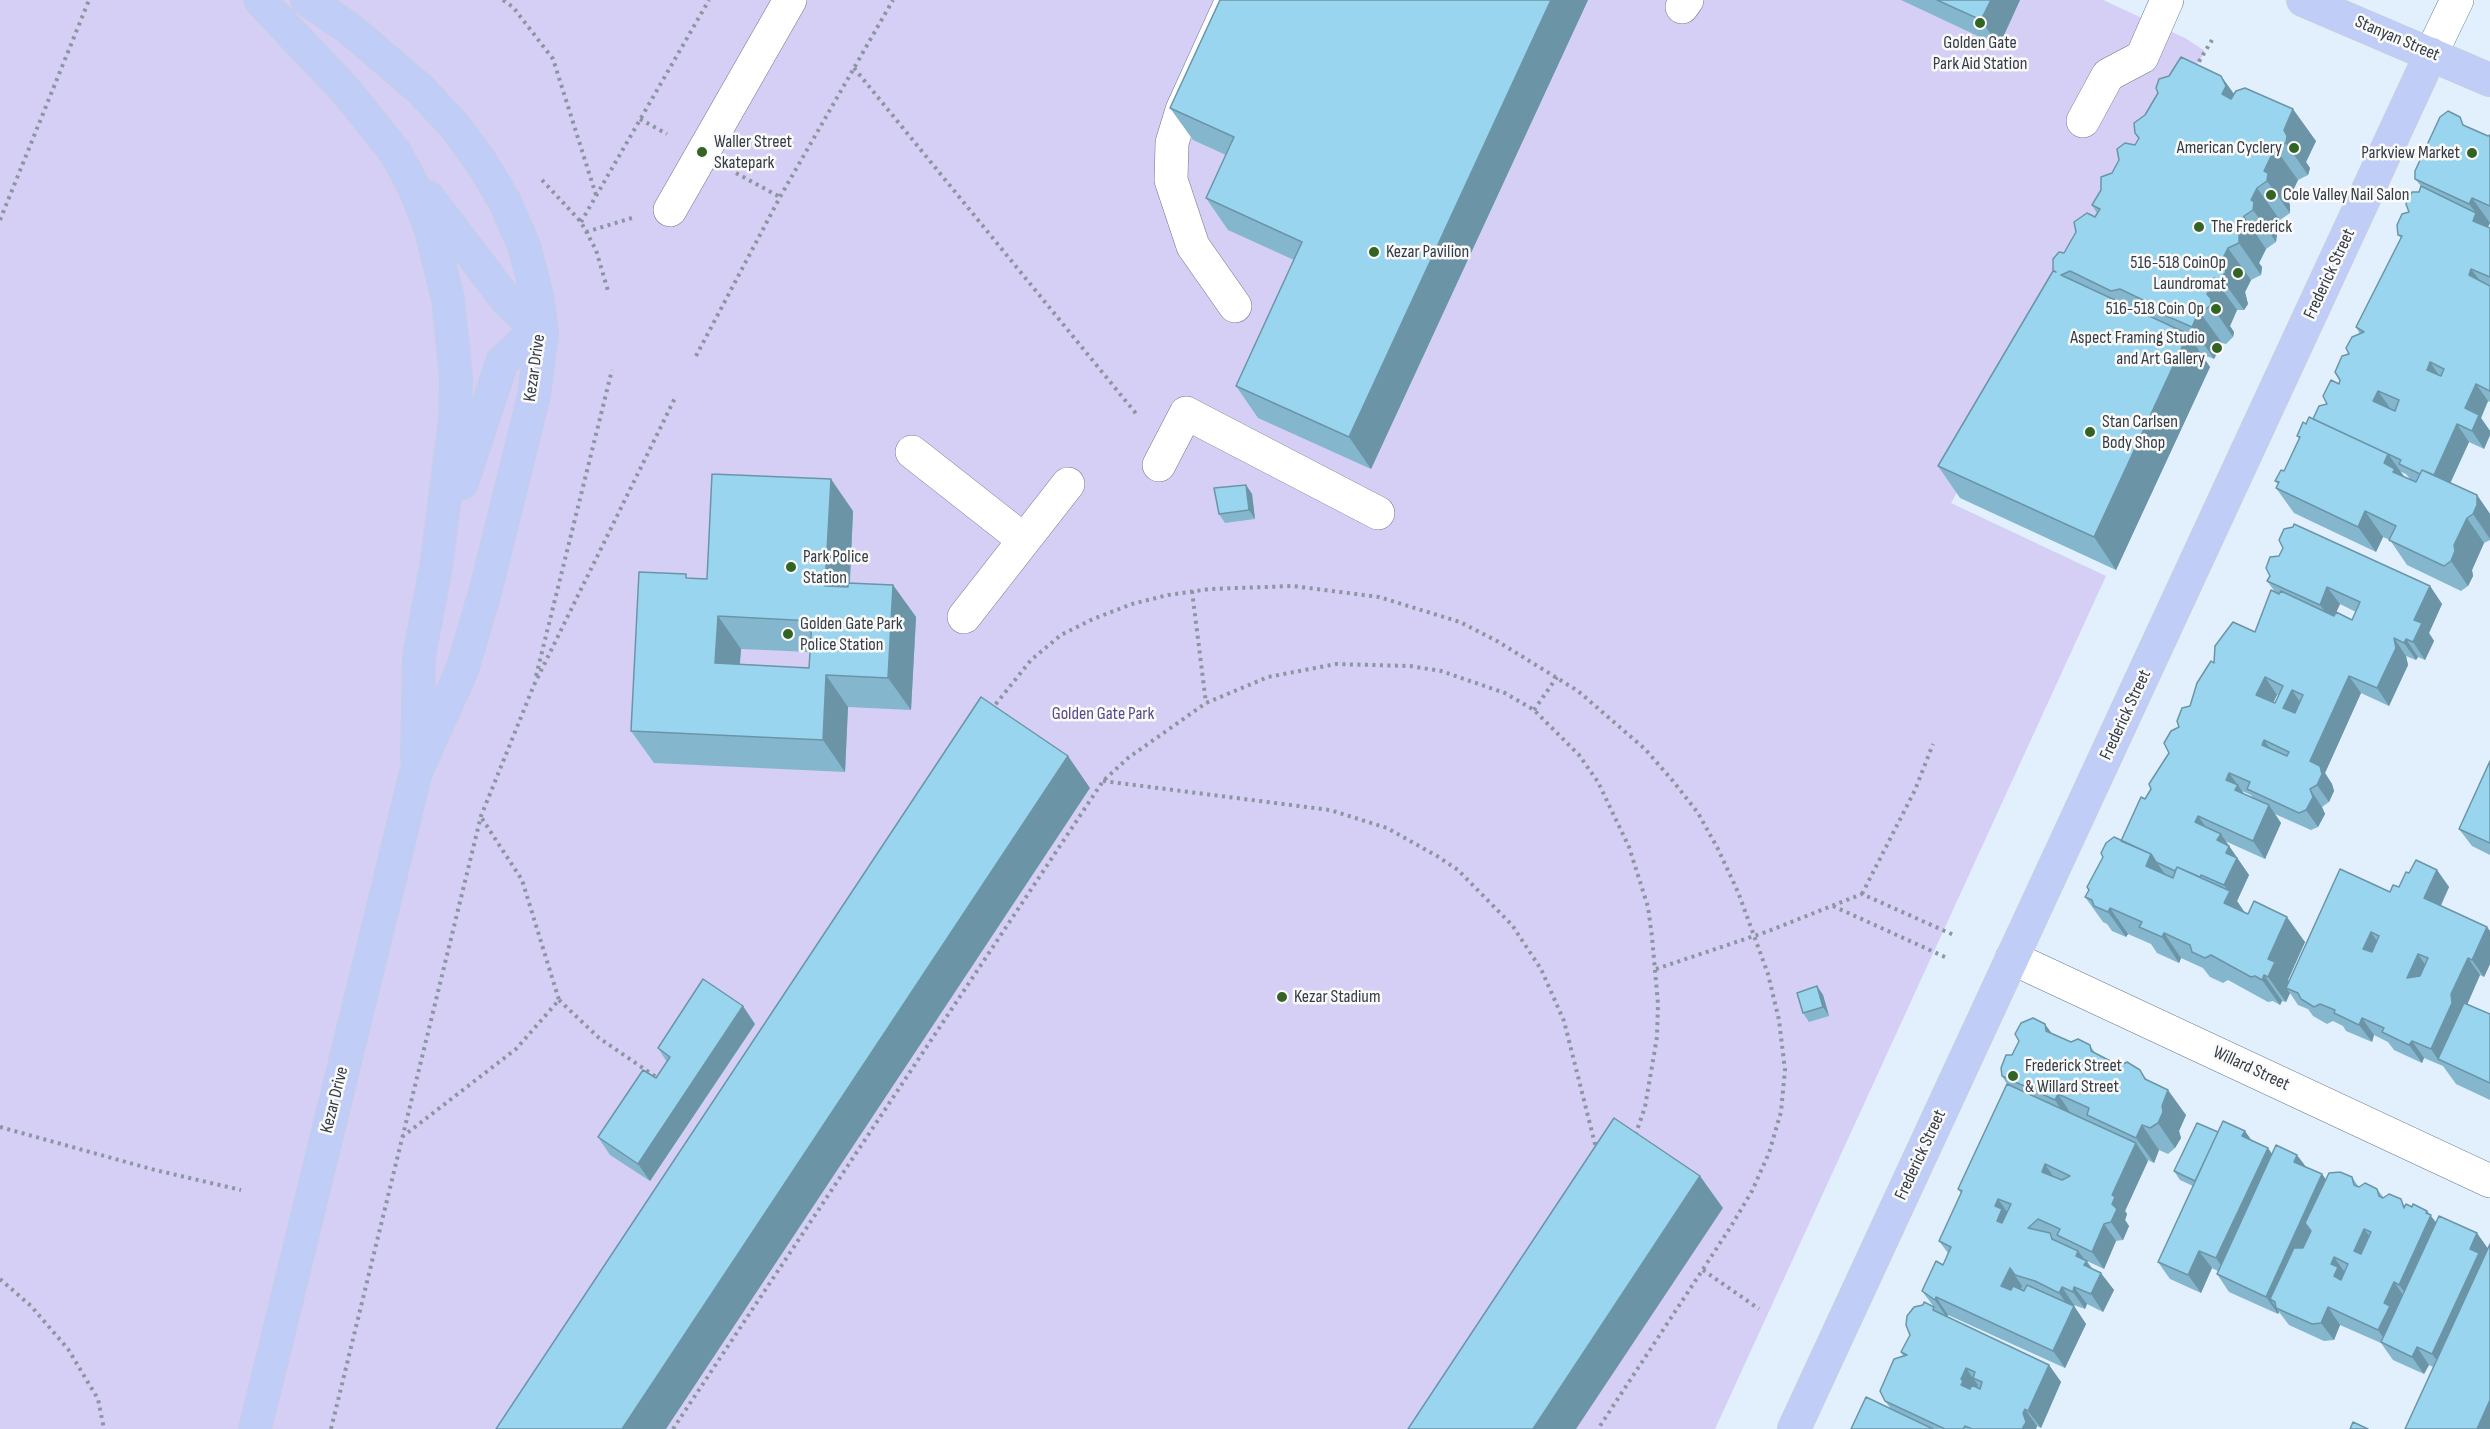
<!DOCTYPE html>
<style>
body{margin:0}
canvas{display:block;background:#e2effc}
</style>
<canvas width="2490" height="1429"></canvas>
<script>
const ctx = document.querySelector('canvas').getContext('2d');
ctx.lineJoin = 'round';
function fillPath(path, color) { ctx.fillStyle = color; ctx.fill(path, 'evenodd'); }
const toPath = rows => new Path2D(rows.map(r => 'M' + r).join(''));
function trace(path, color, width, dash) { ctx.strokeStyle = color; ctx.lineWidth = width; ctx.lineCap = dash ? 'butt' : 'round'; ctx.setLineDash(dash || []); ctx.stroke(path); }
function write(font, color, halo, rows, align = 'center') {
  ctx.font = font + ' "Sofia Sans Condensed",sans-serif'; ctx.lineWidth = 5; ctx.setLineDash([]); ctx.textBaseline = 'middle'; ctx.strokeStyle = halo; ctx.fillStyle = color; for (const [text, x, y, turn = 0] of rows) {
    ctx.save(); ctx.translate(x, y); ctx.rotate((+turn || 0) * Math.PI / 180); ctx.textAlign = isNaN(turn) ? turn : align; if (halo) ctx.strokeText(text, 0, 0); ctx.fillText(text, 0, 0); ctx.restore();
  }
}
fillPath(toPath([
 [0,0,2103,0,2185,38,2205,51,1951,503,2106,576,1715,1429,0,1429]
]), '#d5cff5');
const minor = toPath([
 [1232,0,1182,110,1172,143,1171,180,1193,246,1235,306],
 [1682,7,1687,0],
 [2431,54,2457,0],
 [2083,121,2108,75,2142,57,2167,0],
 [670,210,790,0],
 [912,452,1024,540],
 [1159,465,1186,413,1378,513],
 [964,617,1068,484],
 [2012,958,2490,1181]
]);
const major = toPath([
 [260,0,347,92,395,152,414,187,430,227,448,299,456,377,455,420,436,567,419,656,417,758],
 [2303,0,2490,80],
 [428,197,508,302,542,333],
 [462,483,502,362,525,340,542,333],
 [255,1429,416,772,462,670,486,589,534,395,542,333,537,295,524,246,505,202,481,162,454,125,419,88,350,29,307,0],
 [1794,1429,2431,54]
]);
trace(minor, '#66798d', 34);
trace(major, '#ced0d2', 34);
trace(toPath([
 [503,0,513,7,553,59,596,195],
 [854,68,1138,416],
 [2195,68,2212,40],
 [640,119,667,134],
 [736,173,780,197],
 [542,180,581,222,596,250,608,291],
 [0,220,89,0],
 [581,222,709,0],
 [586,232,632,218],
 [696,356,780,197,893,0],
 [1192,591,1206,703],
 [536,676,612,370],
 [991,710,1031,660,1061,635,1093,619,1132,604,1168,595,1210,589,1293,586,1379,597,1460,622,1497,641,1578,691,1645,749,1673,781,1698,813,1718,849,1738,892,1768,974,1779,1020,1785,1070,1781,1112,1769,1153,1752,1191,1730,1228,1598,1429],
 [1534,710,1557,677],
 [1103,781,1330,810,1387,828,1437,856,1458,870,1512,925,1541,969,1564,1021,1596,1148],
 [1862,894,1915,790,1933,744],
 [1833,906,1945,957],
 [1656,969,1766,932,1862,894,1956,936],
 [559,1000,599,1038,659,1079],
 [0,1127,155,1170,241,1190],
 [402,1137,516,1049,559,1000,522,880,481,817],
 [1703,1270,1759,1309],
 [0,1279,31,1306,68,1349,98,1399,104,1429],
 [331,1429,481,816,534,685,675,398],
 [673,1429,1103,781,1128,758,1206,703,1268,677,1336,664,1410,666,1441,671,1505,693,1534,710,1579,755,1598,782,1629,847,1648,907,1652,937,1658,1004,1657,1037,1645,1107,1635,1136]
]), '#8b96a1', 4, [3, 4.5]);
trace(minor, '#fff', 33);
trace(major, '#c0cdf6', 33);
fillPath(toPath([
 [1220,0,1588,0,1371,469,1258,418,1236,386,1294,260,1228,230,1206,198,1226,155,1193,140,1170,108],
 [1901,0,2020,0,1999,46],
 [2221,76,2234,94,2316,141,2306,162,2310,168,2308,175,2298,180,2288,201,2290,205,2290,213,2280,220,2274,231,2277,234,2276,242,2266,249,2259,263,2262,267,2261,275,2251,280,2245,292,2248,304,2244,310,2237,310,2230,326,2234,332,2233,337,2226,344,2222,343,2214,359,2201,354,2210,367,2116,570,1960,498,1938,466,2054,271,2053,270,2064,253,2097,213,2092,205,2112,173,2135,145,2139,138,2135,133],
 [2467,127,2488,136,2490,135,2490,223,2488,227,2490,228,2490,402,2488,401,2481,418,2490,431,2490,435,2484,449,2469,442,2450,483,2477,495,2490,514,2490,540,2484,543,2472,570,2473,576,2468,586,2461,591,2407,565,2390,540,2383,537,2376,552,2294,513,2276,488,2278,484,2275,481,2284,471,2299,438,2297,436,2306,424,2313,419,2327,404,2339,384,2349,354,2360,334,2356,327,2401,238,2398,235,2419,192,2421,186,2415,179],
 [2399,471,2406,474,2410,479,2404,477],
 [1246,485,1252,494,1255,519,1225,523,1219,514],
 [853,511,850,583,893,585,916,617,911,710,848,707,845,772,654,763,631,731,688,578,707,579],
 [741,649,810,652,809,668,740,664],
 [2267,581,2430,586,2442,604,2429,633,2434,641,2425,660,2418,657,2416,660,2406,656,2408,665,2389,706,2361,693,2325,773,2332,784,2334,791,2329,802,2322,807,2325,814,2318,827,2311,830,2275,814,2281,823,2265,859,2225,841,2249,875,2237,901,2245,913,2305,942,2288,980,2289,981,2390,892,2399,887,2409,873,2437,870,2449,887,2441,906,2487,927,2490,931,2490,964,2484,977,2480,975,2467,1004,2490,1014,2490,1100,2456,1084,2443,1066,2424,1058,2422,1063,2394,1050,2388,1042,2374,1035,2372,1042,2346,1031,2343,1026,2333,1021,2327,1024,2313,1016,2308,1009,2298,1005,2290,993,2286,1002,2282,1001,2280,1005,2273,1001,2268,1002,2228,980,2223,983,2210,977,2203,968,2181,958,2179,963,2157,953,2151,944,2128,934,2126,937,2112,931,2107,924,2103,922,2085,897,2121,841,2151,789,2169,753,2179,727,2214,663,2255,632,2276,593],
 [2340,604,2356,612,2352,620,2336,612],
 [2277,695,2278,695,2275,703,2273,702],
 [2242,791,2251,795,2253,798,2244,794],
 [2490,761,2490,855,2472,846,2459,829],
 [1817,986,1823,995,1829,1016,1809,1022,1803,1013],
 [755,1024,650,1181,610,1155,598,1137,656,1078,667,1062,658,1048],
 [2052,1034,2071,1042,2090,1045,2095,1053,2120,1066,2140,1070,2146,1080,2186,1115,2179,1131,2181,1138,2175,1148,2168,1154,2159,1150,2154,1163,2148,1160,2125,1211,2127,1214,2125,1220,2129,1226,2123,1240,2116,1241,2104,1269,2087,1261,2092,1268,2114,1290,2103,1312,2087,1304,2085,1309,2074,1305,2074,1306,2086,1324,2065,1368,1948,1315,1947,1317,2049,1365,2061,1382,2041,1428,2037,1426,2036,1429,1851,1429,1891,1409,1885,1401,1903,1356,1901,1352,1934,1307,1922,1291,1943,1265,1948,1253,1939,1241,1961,1193,1958,1189,2007,1084,2002,1076,2012,1055],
 [2218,1132,2252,1141,2268,1148,2272,1155,2322,1174,2326,1180,2352,1177,2358,1186,2377,1189,2384,1198,2405,1205,2427,1211,2436,1222,2488,1249,2433,1367,2429,1365,2424,1374,2393,1360,2381,1343,2340,1325,2334,1340,2324,1341,2289,1325,2279,1312,2278,1314,2229,1292,2217,1274,2218,1271,2212,1268,2201,1293,2170,1279,2158,1262,2193,1186,2180,1180,2174,1171]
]), '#84b7ce');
fillPath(toPath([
 [1551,0,1588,0,1371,469,1349,437],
 [1991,0,2020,0,1999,46,1981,20],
 [2221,76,2244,108,2222,94],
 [2293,109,2316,141,2306,162,2310,168,2308,175,2286,143,2284,130],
 [2275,148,2298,180,2288,201,2290,205,2290,213,2267,181,2264,171],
 [2257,188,2280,220,2274,231,2277,234,2276,242,2253,210,2251,200],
 [2472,198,2490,223,2487,229,2473,221,2476,213,2469,204],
 [2244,216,2266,249,2259,263,2262,267,2261,275,2239,243,2236,232],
 [2228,248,2251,280,2245,292,2248,304,2244,310,2221,278,2222,260],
 [2471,269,2484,286,2469,275],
 [2214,278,2237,310,2230,326,2234,332,2233,337,2211,305,2207,294],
 [2199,311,2222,343,2214,359,2192,327],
 [2188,334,2210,367,2116,570,2094,537],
 [2430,362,2442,380,2427,370],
 [2476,384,2488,401,2481,418,2490,431,2490,435,2484,449,2472,431,2465,408],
 [2378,391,2390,408,2385,418,2373,401],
 [2457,424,2469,442,2444,497,2432,480],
 [2388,454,2406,479,2405,482,2384,463],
 [831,479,853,511,848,618,825,586],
 [1246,485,1252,494,1255,519,1249,510],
 [2477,495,2490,514,2490,539,2473,514],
 [2365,511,2383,537,2376,552,2358,527],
 [2467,518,2484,543,2472,570,2473,576,2468,586,2451,561,2454,545],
 [893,585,916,617,911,710,888,678],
 [2430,586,2442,604,2429,633,2434,641,2425,660,2413,642,2414,620],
 [2327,587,2340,604,2332,622,2320,605],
 [718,616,741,649,737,695,715,663],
 [2394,638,2406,656,2408,665,2389,706,2377,688],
 [2406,639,2418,657,2416,660,2404,643],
 [826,675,848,707,845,772,823,740],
 [2349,676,2361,693,2325,773,2332,784,2334,791,2329,802,2317,785,2310,761],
 [2265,677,2277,695,2269,712,2256,695],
 [2292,690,2304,708,2296,725,2283,708],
 [2264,740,2277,758,2262,745],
 [1068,756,1090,788,666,1429,622,1429],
 [2229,773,2250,802,2248,807,2226,780],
 [2310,789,2322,807,2325,814,2318,827,2306,810],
 [2269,805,2281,823,2265,859,2253,841],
 [2198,816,2210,833,2195,822],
 [2221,834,2249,875,2237,901,2247,916,2224,903,2229,892,2224,885,2217,840],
 [2151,854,2169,880,2146,866],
 [2437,870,2449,887,2436,915,2424,898],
 [2110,908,2128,934,2126,937,2108,912],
 [2287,917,2305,942,2288,980,2293,987,2286,988,2290,993,2286,1002,2268,977,2268,959],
 [2487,927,2490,931,2490,964,2484,977,2472,960],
 [2371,932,2383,950,2375,966,2363,949],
 [2164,933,2181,958,2179,963,2162,937],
 [2418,954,2430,972,2419,996,2407,978],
 [2468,958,2480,975,2464,1012,2438,1059,2443,1067,2431,1049,2451,994],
 [2264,975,2282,1001,2280,1005,2262,980],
 [1817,986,1823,995,1829,1016,1823,1007],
 [743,1006,755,1024,650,1181,638,1164],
 [2362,1018,2374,1035,2372,1042,2359,1025],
 [2045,1024,2063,1049,2046,1031],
 [2412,1041,2424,1058,2422,1063,2409,1045],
 [2140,1070,2158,1096,2168,1090,2186,1115,2179,1131,2181,1138,2175,1148,2158,1123,2145,1079],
 [2058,1094,2075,1120,2072,1126,2055,1100],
 [2142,1125,2159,1150,2154,1163,2136,1138],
 [2245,1131,2257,1148,2242,1136],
 [2136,1143,2148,1161,2125,1211,2127,1214,2125,1220,2129,1226,2123,1240,2111,1222,2112,1195],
 [2268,1148,2280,1166,2228,1276,2216,1258],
 [2297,1155,2310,1172,2294,1162],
 [2045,1164,2057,1182,2042,1172],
 [2322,1174,2334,1191,2275,1302,2270,1299,2279,1312,2278,1314,2266,1297],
 [1700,1176,1723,1208,1576,1429,1533,1429],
 [1998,1199,2010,1216,2014,1227,1997,1221,1995,1206],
 [2427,1211,2443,1232,2412,1302,2399,1285],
 [2104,1224,2116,1241,2104,1269,2092,1252],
 [2364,1229,2377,1246,2367,1268,2354,1251],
 [2477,1233,2489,1250,2445,1371,2432,1354,2470,1249],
 [2078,1251,2099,1278,2097,1282,2076,1256],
 [2199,1251,2212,1268,2201,1293,2188,1275],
 [2334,1257,2346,1274,2351,1285,2334,1276,2331,1264],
 [2010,1268,2022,1286,2014,1304,2001,1286],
 [2101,1273,2114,1290,2103,1312,2091,1294],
 [2394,1282,2406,1299,2402,1323,2390,1347,2378,1330,2384,1303],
 [2062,1287,2074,1305,2071,1310,2059,1293],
 [2074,1287,2087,1304,2085,1309,2073,1292],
 [1936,1297,1948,1315,1947,1318,1935,1300],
 [2074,1306,2086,1324,2065,1368,2053,1351],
 [2328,1307,2340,1325,2334,1340,2321,1323],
 [2417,1347,2429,1365,2424,1374,2412,1357],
 [2049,1365,2061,1382,2041,1428,2028,1411],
 [1966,1368,1978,1385,1973,1396,1961,1385,1961,1379],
 [2490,1400,2490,1429,2477,1429],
 [2025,1409,2037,1426,2036,1429,2022,1429,2023,1413]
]), '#6b95a7');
const building = toPath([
 [1220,0,1551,0,1349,437,1236,386,1302,242,1206,198,1234,137,1170,108,1220,0],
 [1937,0,1991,0,1981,20,1937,0],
 [2181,57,2221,76,2226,86,2222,94,2231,99,2236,91,2245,88,2293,109,2284,130,2287,136,2286,143,2275,148,2264,171,2268,173,2267,181,2257,188,2251,200,2254,202,2253,210,2244,216,2236,232,2239,235,2239,243,2228,248,2222,260,2226,272,2221,278,2214,278,2207,294,2211,299,2211,305,2203,311,2199,311,2192,327,2146,307,2143,300,2120,289,2111,291,2070,271,2061,275,2188,334,2094,537,1938,466,2053,271,2056,272,2053,270,2053,259,2059,252,2064,253,2076,232,2074,222,2087,213,2095,217,2100,209,2092,205,2101,190,2101,177,2112,173,2119,160,2117,149,2125,143,2135,145,2139,138,2135,133,2134,123,2145,115,2158,93,2156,88,2159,79,2169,76,2181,57],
 [2448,111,2460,117,2463,125,2488,136,2490,135,2490,206,2472,198,2469,204,2415,179,2415,171,2440,117,2448,111],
 [2421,186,2476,213,2473,221,2490,228,2490,277,2471,269,2469,275,2490,286,2490,391,2476,384,2465,408,2479,415,2472,431,2457,424,2434,475,2422,470,2420,474,2399,464,2401,460,2313,419,2319,406,2327,404,2323,396,2331,380,2339,384,2340,380,2335,372,2342,356,2349,354,2346,348,2352,337,2364,332,2356,327,2402,236,2398,235,2397,225,2402,214,2409,212,2406,204,2412,192,2419,192,2421,186],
 [2430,362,2444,369,2441,376,2427,370,2430,362],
 [2378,391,2399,400,2395,411,2373,401,2378,391],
 [2309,417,2388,454,2384,463,2395,469,2393,472,2416,482,2422,470,2477,495,2477,505,2473,514,2467,518,2454,545,2455,551,2451,561,2444,566,2389,540,2396,526,2365,511,2358,527,2276,488,2279,482,2275,481,2281,470,2284,471,2300,437,2297,436,2303,422,2306,424,2309,417],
 [712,474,831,479,825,586,848,587,848,583,893,585,888,678,826,675,823,740,631,731,639,572,686,574,686,578,707,579,712,474],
 [718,616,812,621,809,668,715,663,718,616],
 [1246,485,1249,510,1219,514,1214,488,1246,485],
 [2294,524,2430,586,2414,620,2422,623,2413,642,2406,639,2404,643,2394,638,2396,648,2377,688,2349,676,2310,761,2320,766,2322,774,2317,785,2310,789,2313,797,2306,810,2299,813,2247,789,2250,782,2229,773,2226,780,2238,785,2235,790,2269,805,2253,841,2198,816,2195,822,2221,834,2217,840,2229,846,2226,853,2237,858,2224,885,2201,875,2200,877,2177,867,2175,871,2156,862,2151,854,2121,841,2141,797,2145,799,2151,789,2149,784,2169,753,2164,743,2171,731,2179,727,2177,721,2182,708,2190,706,2197,683,2211,661,2214,663,2215,646,2233,622,2255,632,2271,590,2279,594,2281,591,2334,616,2336,612,2352,620,2360,602,2327,587,2320,605,2267,581,2270,576,2266,568,2270,557,2279,556,2283,548,2279,540,2284,529,2293,527,2294,524],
 [2265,677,2283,686,2275,703,2256,695,2265,677],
 [2292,690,2303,695,2295,713,2283,708,2292,690],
 [2264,740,2289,752,2287,756,2262,745,2264,740],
 [981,697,1068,756,622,1429,496,1429,981,697],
 [2490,761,2490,843,2459,829,2490,761],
 [2114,837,2151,854,2146,866,2173,878,2177,867,2230,891,2224,903,2248,914,2254,901,2287,917,2268,959,2275,962,2268,977,2264,975,2262,980,2255,976,2251,977,2211,955,2205,958,2192,952,2190,945,2164,933,2162,937,2139,927,2142,922,2110,908,2108,912,2094,906,2092,900,2085,897,2089,890,2087,887,2103,857,2101,853,2106,843,2114,837],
 [2416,860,2437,870,2424,898,2487,927,2472,960,2468,958,2451,994,2452,1003,2431,1049,2412,1041,2409,1045,2382,1032,2384,1028,2362,1018,2359,1025,2334,1013,2335,1010,2320,1004,2314,1007,2301,999,2298,993,2286,988,2340,869,2390,892,2393,885,2399,887,2406,872,2409,873,2416,860],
 [2371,932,2379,936,2372,952,2363,949,2371,932],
 [2418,954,2428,958,2420,976,2407,978,2418,954],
 [703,979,743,1006,638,1164,598,1137,643,1070,656,1078,670,1057,658,1048,703,979],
 [1817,986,1823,1007,1803,1013,1797,993,1817,986],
 [2464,1003,2490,1014,2490,1083,2438,1059,2464,1003],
 [2033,1018,2045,1024,2046,1031,2071,1042,2078,1039,2090,1045,2091,1051,2120,1066,2127,1062,2140,1070,2145,1079,2168,1090,2162,1106,2163,1112,2158,1123,2150,1128,2142,1125,2136,1138,2087,1115,2089,1108,2058,1094,2055,1100,2002,1076,2001,1068,2006,1055,2012,1055,2019,1041,2015,1034,2021,1023,2033,1018],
 [2007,1084,2136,1143,2112,1195,2115,1197,2112,1204,2117,1209,2111,1222,2104,1224,2092,1252,2057,1235,2060,1229,2038,1219,2028,1228,2050,1233,2052,1239,2078,1251,2076,1256,2087,1261,2084,1265,2101,1273,2091,1294,2074,1287,2073,1292,2062,1287,2059,1293,2035,1281,2015,1275,2010,1268,2001,1286,2011,1290,2013,1286,2024,1291,2027,1285,2074,1306,2053,1351,1936,1297,1935,1300,1922,1291,1936,1261,1943,1265,1951,1247,1939,1241,1962,1191,1958,1189,2007,1084],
 [2045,1164,2070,1176,2062,1180,2042,1172,2045,1164],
 [1998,1199,2011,1204,2002,1223,1997,1221,2002,1209,1995,1206,1998,1199],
 [1614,1118,1700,1176,1533,1429,1408,1429,1614,1118],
 [2223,1121,2245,1131,2242,1136,2268,1148,2216,1258,2199,1251,2188,1275,2158,1262,2223,1121],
 [2197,1123,2218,1132,2195,1181,2174,1171,2197,1123],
 [2276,1145,2297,1155,2294,1162,2322,1174,2266,1297,2217,1274,2276,1145],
 [2340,1172,2352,1177,2354,1185,2359,1187,2365,1183,2377,1189,2379,1196,2383,1198,2389,1194,2401,1199,2404,1208,2406,1204,2412,1207,2413,1204,2427,1211,2426,1213,2431,1215,2399,1285,2394,1282,2384,1303,2390,1306,2378,1330,2328,1307,2321,1323,2312,1324,2276,1308,2275,1302,2270,1299,2294,1248,2303,1248,2311,1231,2305,1223,2329,1173,2340,1172],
 [2364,1229,2371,1232,2361,1254,2354,1251,2364,1229],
 [2334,1257,2348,1264,2341,1280,2334,1276,2338,1267,2331,1264,2334,1257],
 [2439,1216,2477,1233,2470,1249,2479,1253,2432,1354,2417,1347,2412,1357,2381,1342,2439,1216],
 [2490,1244,2490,1400,2477,1429,2405,1429,2490,1244],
 [1924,1302,1934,1307,1933,1310,2049,1365,2028,1411,2025,1409,2023,1413,2026,1422,2022,1429,1972,1429,1965,1426,1963,1429,1945,1429,1885,1401,1880,1391,1894,1359,1907,1355,1901,1352,1910,1335,1906,1325,1907,1316,1914,1307,1923,1305,1924,1302],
 [1966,1368,1975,1372,1973,1378,1982,1382,1980,1389,1972,1385,1970,1389,1961,1385,1963,1381,1961,1379,1966,1368],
 [1866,1397,1933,1429,1851,1429,1866,1397],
 [2353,1422,2368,1429,2350,1429,2353,1422]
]);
fillPath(building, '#99d5ef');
trace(building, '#6b95a7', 1.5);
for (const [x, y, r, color] of [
 [1980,23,6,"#346424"],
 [2294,148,6,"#346424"],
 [702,152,6,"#346424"],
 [2472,153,6,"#346424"],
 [2271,195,6,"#346424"],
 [2199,227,6,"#346424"],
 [1374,252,6,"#346424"],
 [2238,273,6,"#346424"],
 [2216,309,6,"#346424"],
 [2217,348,6,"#346424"],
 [2090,432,6,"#346424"],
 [791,567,6,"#346424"],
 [788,634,6,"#346424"],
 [1282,997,6,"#346424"],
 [2013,1076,6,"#346424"]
]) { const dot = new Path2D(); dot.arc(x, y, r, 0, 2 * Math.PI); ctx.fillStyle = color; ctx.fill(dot); trace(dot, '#fafafa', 2); }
write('18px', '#343c45', '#fafafa', [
 ["Stanyan Street",2397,39,23],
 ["Frederick Street",2330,274,-65],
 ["Kezar Drive",535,368,-82],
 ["Frederick Street",2126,715,-65],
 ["Willard Street",2251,1069,25],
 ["Kezar Drive",335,1100,-76],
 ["Frederick Street",1921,1155,-65]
]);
write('18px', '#343c45', '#fafafa', [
 ["Golden Gate",1980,43,"center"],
 ["Park Aid Station",1980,64,"center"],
 ["Waller Street",714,142],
 ["Skatepark",714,163],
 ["American Cyclery",2282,148,"right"],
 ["Parkview Market",2460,153,"right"],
 ["Cole Valley Nail Salon",2283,195],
 ["The Frederick",2211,227],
 ["Kezar Pavilion",1386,252],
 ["516-518 CoinOp",2226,263,"right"],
 ["Laundromat",2226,284,"right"],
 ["516-518 Coin Op",2204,309,"right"],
 ["Aspect Framing Studio",2205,338,"right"],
 ["and Art Gallery",2205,359,"right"],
 ["Stan Carlsen",2102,422],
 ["Body Shop",2102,443],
 ["Park Police",803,557],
 ["Station",803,578],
 ["Golden Gate Park",800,624],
 ["Police Station",800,645],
 ["Kezar Stadium",1294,997],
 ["Frederick Street",2025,1066],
 ["& Willard Street",2025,1087]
], 'left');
write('18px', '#594a89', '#fafafa', [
 ["Golden Gate Park",1103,714]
]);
</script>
